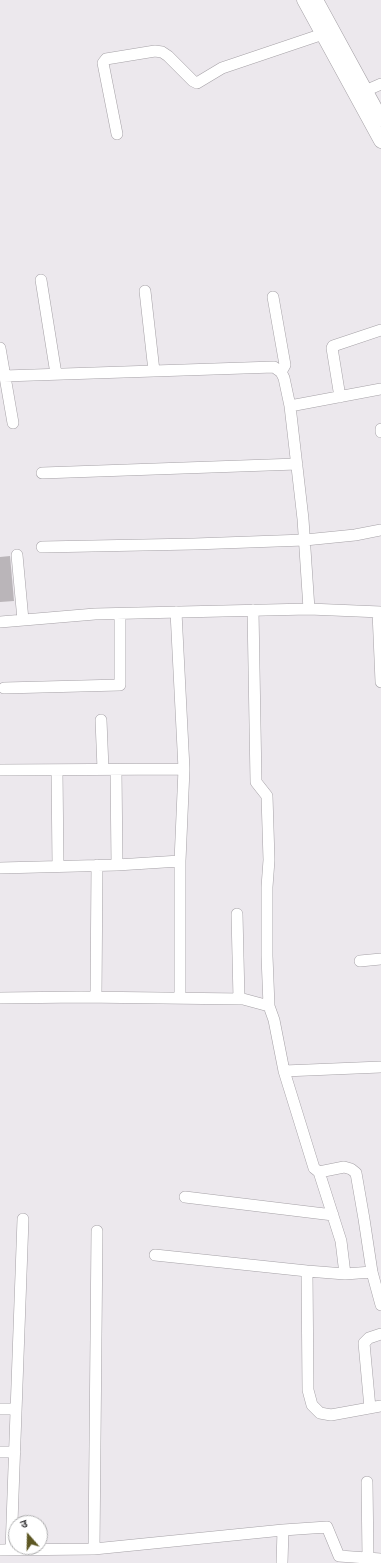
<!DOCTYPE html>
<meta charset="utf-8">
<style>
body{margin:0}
#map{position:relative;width:381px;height:1563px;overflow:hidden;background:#ece8ed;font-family:"Work Sans","Noto Sans Devanagari",sans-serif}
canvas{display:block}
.north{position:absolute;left:8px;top:1515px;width:40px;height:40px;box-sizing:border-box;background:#fff;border:1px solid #afafb0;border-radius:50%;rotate:340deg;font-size:11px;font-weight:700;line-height:16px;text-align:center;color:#383739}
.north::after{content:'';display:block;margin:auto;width:14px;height:18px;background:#5d5723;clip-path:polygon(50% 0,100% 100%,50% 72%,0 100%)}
</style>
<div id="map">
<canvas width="381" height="1563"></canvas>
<div class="north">उ</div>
</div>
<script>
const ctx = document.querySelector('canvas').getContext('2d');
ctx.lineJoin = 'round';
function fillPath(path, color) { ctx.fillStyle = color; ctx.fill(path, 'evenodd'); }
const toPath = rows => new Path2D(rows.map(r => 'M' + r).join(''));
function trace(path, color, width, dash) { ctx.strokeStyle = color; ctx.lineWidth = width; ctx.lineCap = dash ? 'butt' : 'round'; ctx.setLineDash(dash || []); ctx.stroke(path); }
fillPath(toPath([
 [10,556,14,601,0,602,0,557]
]), '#bab5b9');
const minor = toPath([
 [365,91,381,84],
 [117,134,103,63,106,59,155,51,162,52,168,56,193,81,197,83,222,68,323,34],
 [41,280,56,374],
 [145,291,154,371],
 [273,297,285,365,281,372],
 [0,348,13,423],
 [4,376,274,367,281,372,284,378,290,406,303,519,309,609],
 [340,397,332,348,333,346,381,330],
 [290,406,381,389],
 [381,429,381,432],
 [42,473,297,464],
 [42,547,194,544,305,540,355,535,381,530],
 [17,555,23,620],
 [253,610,256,782,267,796,269,860,267,887,267,956,269,1006],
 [378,612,381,682],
 [0,622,95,614,309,609,381,612],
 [4,688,120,685,120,614],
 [101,720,103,769],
 [0,770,184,769,176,612],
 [57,770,58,866],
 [116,770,117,865],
 [0,868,117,865,180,861],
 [237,914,239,999],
 [360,961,381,959],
 [96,997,97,865],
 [0,998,81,997,243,999,269,1006,274,1020,284,1071,381,1067],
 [180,998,180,861,184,769],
 [284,1071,314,1168,319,1172,344,1167,351,1169,356,1173,364,1219,372,1272,381,1305],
 [319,1172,341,1241,345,1274],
 [185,1197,333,1215],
 [155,1255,307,1271,345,1274,372,1272],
 [307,1271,308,1390,312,1405,320,1413,331,1415,381,1406],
 [370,1408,364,1343,369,1338,381,1334],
 [0,1409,16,1409],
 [0,1452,15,1452],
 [367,1482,368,1558],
 [94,1549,97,1231],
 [0,1550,94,1549,283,1530,327,1527,339,1556,381,1559],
 [11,1550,23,1219],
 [282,1563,283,1530]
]);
const major = toPath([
 [304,0,381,141],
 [316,0,381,119]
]);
trace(minor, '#a5a1a6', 12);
trace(major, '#a5a1a6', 15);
trace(minor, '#fff', 11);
trace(major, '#fff', 14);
</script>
